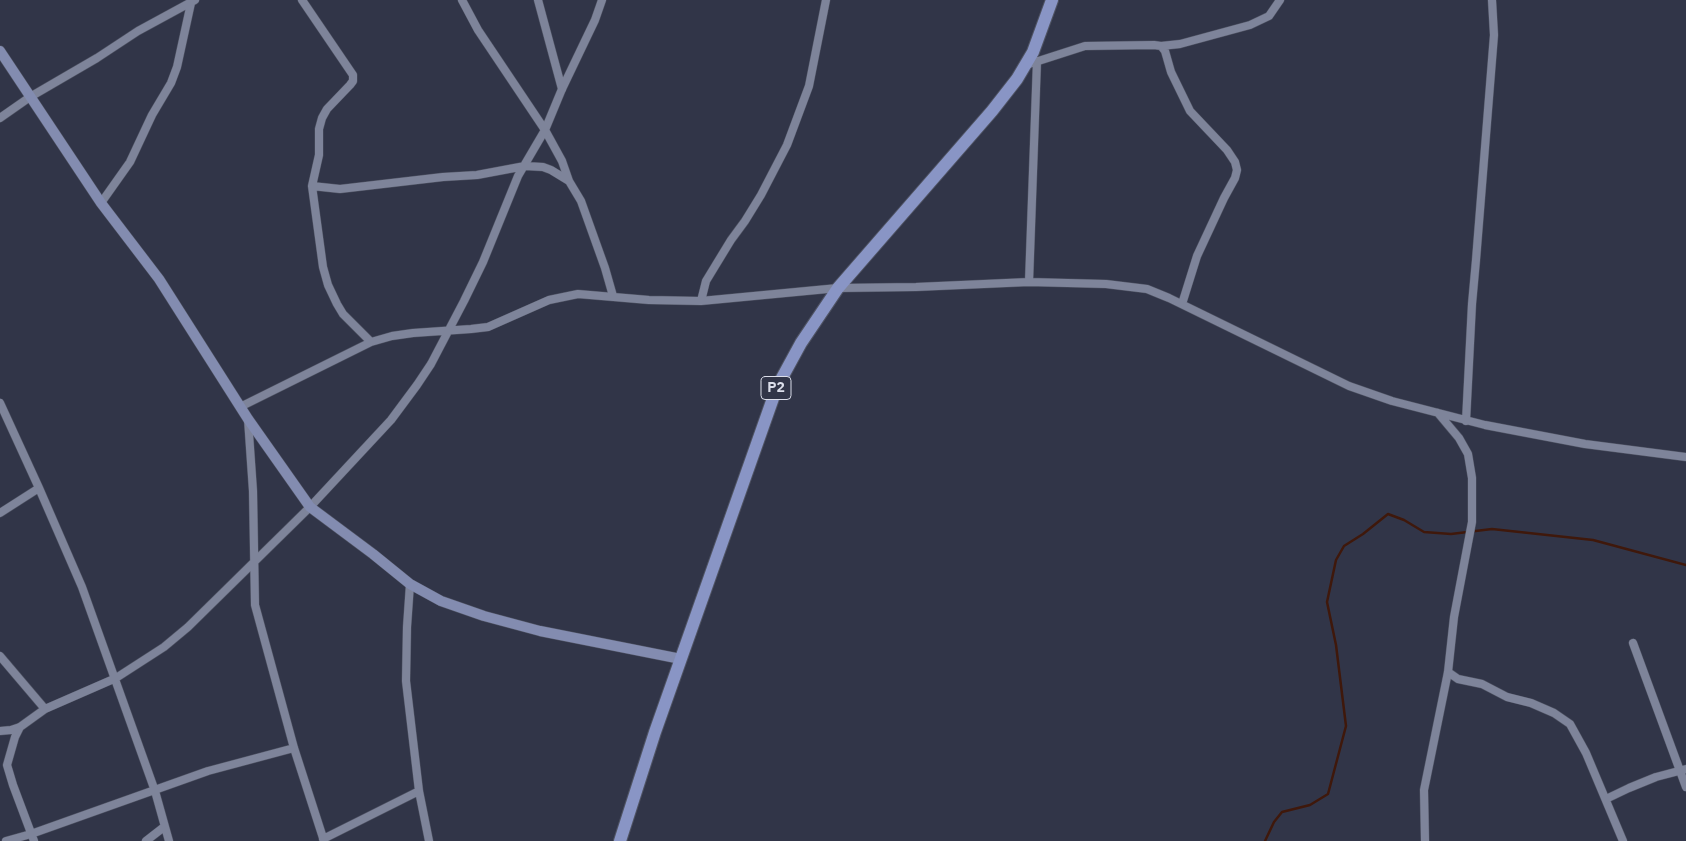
<!DOCTYPE html>
<style>
body{margin:0}
canvas{display:block;background:#313548}
</style>
<canvas width="1686" height="841"></canvas>
<script>
const ctx = document.querySelector('canvas').getContext('2d');
ctx.lineJoin = 'round';
const toPath = rows => new Path2D(rows.map(r => 'M' + r).join(''));
function trace(path, color, width, dash) { ctx.strokeStyle = color; ctx.lineWidth = width; ctx.lineCap = dash ? 'butt' : 'round'; ctx.setLineDash(dash || []); ctx.stroke(path); }
function write(font, color, halo, rows, align = 'center') {
  ctx.font = font + ' "IBM Plex Sans",sans-serif'; ctx.lineWidth = 5; ctx.setLineDash([]); ctx.textBaseline = 'middle'; ctx.strokeStyle = halo; ctx.fillStyle = color; for (const [text, x, y, turn = 0] of rows) {
    ctx.save(); ctx.translate(x, y); ctx.rotate((+turn || 0) * Math.PI / 180); ctx.textAlign = isNaN(turn) ? turn : align; if (halo) ctx.strokeText(text, 0, 0); ctx.fillText(text, 0, 0); ctx.restore();
  }
}
trace(toPath([
 [1265,841,1274,822,1282,812,1310,805,1328,794,1346,726,1336,645,1327,602,1336,560,1344,546,1363,534,1388,514,1404,520,1424,532,1451,534,1492,529,1593,540,1686,565]
]), '#3f180b', 2.5);
const minor = toPath([
 [302,0,353,75,353,81,350,85,327,109,322,118,319,129,319,155,312,186,323,267,328,285,337,304,343,314,371,342],
 [462,0,478,30,545,130,562,161,569,181],
 [538,0,562,89],
 [1161,46,1180,44,1250,25,1269,16,1280,0],
 [1026,65,1085,46,1154,45,1161,46,1165,51,1171,72,1190,111,1227,150,1235,162,1237,170,1235,178,1224,198,1197,256,1182,304],
 [0,118,30,97,97,58,138,31,195,0],
 [312,186,340,189,443,177,477,175,525,166,543,167,551,170,569,181,581,201,605,268,613,296],
 [101,203,130,162,152,115,171,83,177,67,191,3],
 [1029,282,1037,61],
 [701,301,706,281,731,240,745,221,761,195,787,145,809,86,826,0],
 [0,403,39,488,82,587,155,791,169,841],
 [240,407,371,342,392,336,413,333,471,329,488,327,549,300,578,294,649,300,701,301,838,288,916,287,1029,282,1106,284,1147,289,1169,298,1349,386,1392,401,1485,425,1585,444,1686,457],
 [248,419,253,491,255,605,294,748,324,841],
 [1466,421,1472,304,1476,260,1494,35,1492,0],
 [0,513,39,488],
 [410,584,407,627,406,681,419,791,429,841],
 [1633,643,1686,787],
 [0,656,45,709],
 [1448,672,1458,679,1482,684,1507,697,1531,703,1554,713,1570,724,1586,753,1623,841],
 [20,727,15,737,7,765,13,785,34,841],
 [0,731,11,730,20,727,45,709,116,678,164,647,188,627,310,507,391,420,417,385,431,364,464,301,483,262,518,176,545,130,562,89,595,20,602,0],
 [1606,799,1629,788,1656,777,1686,769],
 [323,839,419,791],
 [6,841,31,834,208,771,294,748],
 [146,841,164,827],
 [1425,841,1424,790,1448,672,1454,617,1472,522,1472,478,1468,454,1459,438,1438,413]
]);
const secondary = toPath([
 [0,51,101,203,159,279,248,419,310,507,373,554,410,584,441,601,484,616,540,631,681,659]
]);
const primary = toPath([
 [620,841,655,732,777,387,801,343,838,288,992,111,1017,79,1033,52,1052,0]
]);
trace(minor, '#4f5363', 9);
trace(secondary, '#4f5363', 11);
trace(primary, '#4f5363', 14);
trace(minor, '#7e849a', 8);
trace(secondary, '#838cb0', 10);
trace(primary, '#8995c5', 12);
for (const [x, y, w] of [
 [776,388,30]
]) { const box = new Path2D(); box.roundRect(x - w / 2, y - 11.5, w, 23, 4); ctx.fillStyle = '#313548'; ctx.fill(box); trace(box, '#dbdeea', 1); }
write('bold 14px', '#dbdeea', null, [
 ["P2",776,388]
]);
</script>
